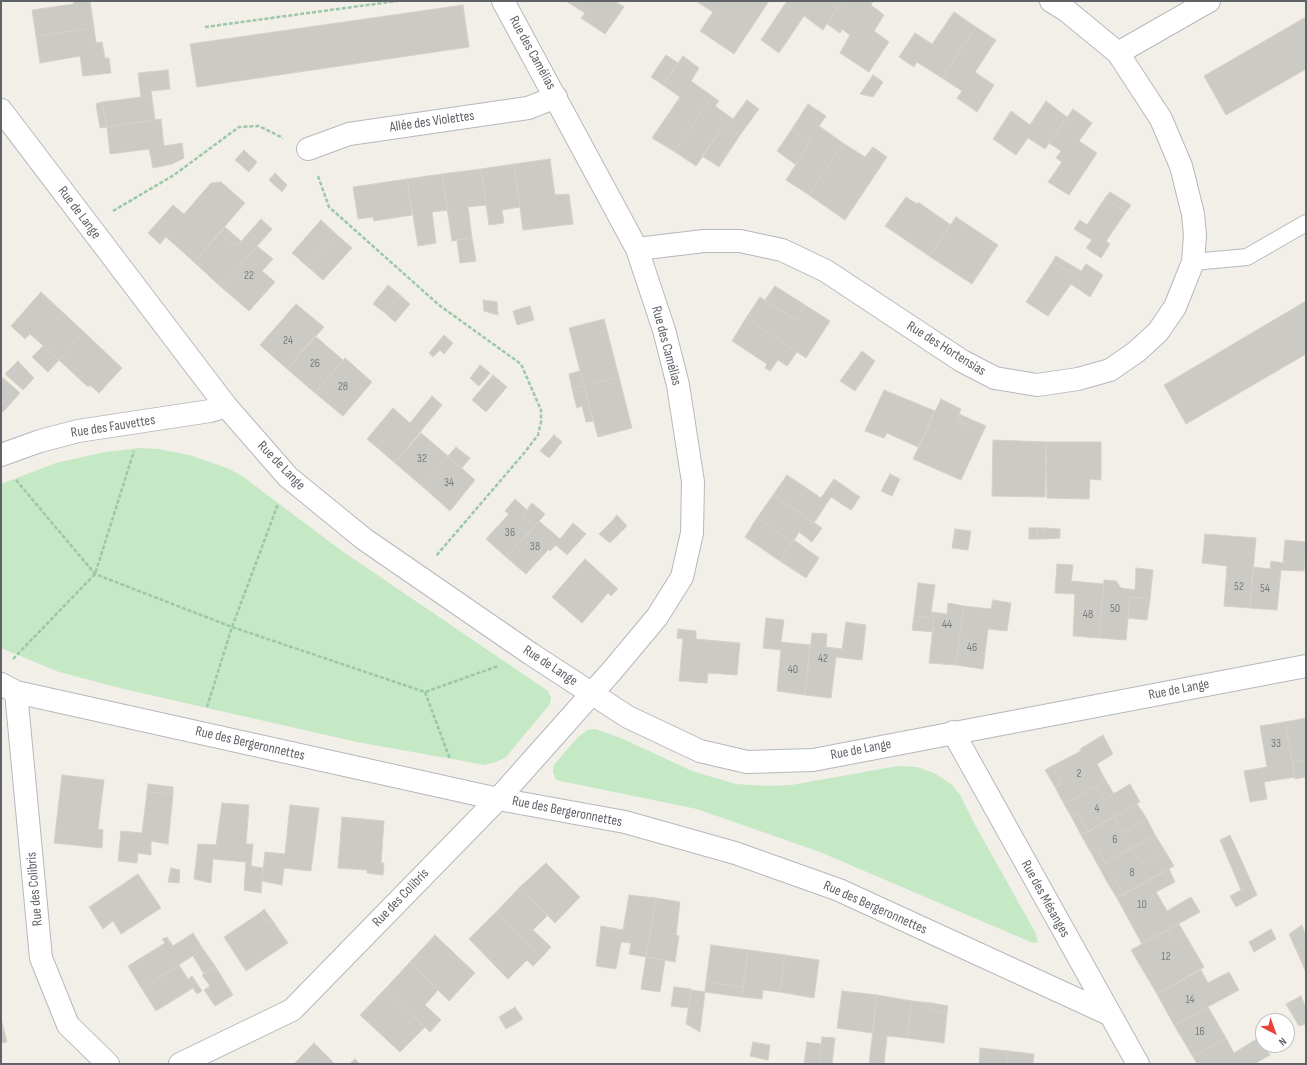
<!DOCTYPE html>
<meta charset="utf-8">
<style>
body{margin:0}
#map{position:relative;width:1307px;height:1065px;overflow:hidden;background:#f1efe8;font-family:"Sofia Sans Condensed",sans-serif}
canvas{display:block}
.frame{position:absolute;inset:0;border:2px solid #5f6368;pointer-events:none}
.north{position:absolute;left:1255px;top:1013px;width:40px;height:40px;box-sizing:border-box;background:#fff;border:1px solid #bfc1c3;border-radius:50%;rotate:139deg;font-size:11px;font-weight:700;line-height:16px;text-align:center;color:#5f6368}
.north::after{content:'';display:block;margin:auto;width:14px;height:18px;background:#ea4335;clip-path:polygon(50% 0,100% 100%,50% 72%,0 100%)}
</style>
<div id="map">
<canvas width="1307" height="1065"></canvas>
<div class="frame"></div>
<div class="north">N</div>
</div>
<script>
const ctx = document.querySelector('canvas').getContext('2d');
ctx.lineJoin = 'round';
function fillPath(path, color) { ctx.fillStyle = color; ctx.fill(path, 'evenodd'); }
const toPath = rows => new Path2D(rows.map(r => 'M' + r).join(''));
function trace(path, color, width, dash) { ctx.strokeStyle = color; ctx.lineWidth = width; ctx.lineCap = dash ? 'butt' : 'round'; ctx.setLineDash(dash || []); ctx.stroke(path); }
function write(font, color, halo, rows, align = 'center') {
  ctx.font = font + ' "Sofia Sans Condensed",sans-serif'; ctx.lineWidth = 3; ctx.setLineDash([]); ctx.textBaseline = 'middle'; ctx.strokeStyle = halo; ctx.fillStyle = color; for (const [text, x, y, turn = 0] of rows) {
    ctx.save(); ctx.translate(x, y); ctx.rotate((+turn || 0) * Math.PI / 180); ctx.textAlign = isNaN(turn) ? turn : align; if (halo) ctx.strokeText(text, 0, 0); ctx.fillText(text, 0, 0); ctx.restore();
  }
}
fillPath(toPath([
 [141,448,158,449,189,455,227,468,242,476,342,551,548,691,551,697,550,704,506,757,496,762,485,765,357,742,124,689,59,672,1,648,1,484,56,463,105,452],
 [595,729,621,738,692,771,736,784,768,786,791,785,898,766,917,767,934,773,951,784,960,795,974,823,1035,932,1038,942,1033,943,820,852,697,809,556,780,553,772,554,765,577,738,587,730]
]), '#c5e8c5');
const building = toPath([
 [73,1,90,1,94,28,36,36,32,10,74,4,73,1],
 [566,1,615,1,624,7,605,34,581,18,585,13,566,1],
 [696,1,769,1,734,54,700,31,713,12,696,1],
 [787,1,842,1,823,30,804,16,779,53,761,40,787,1],
 [842,1,873,1,871,5,884,15,874,31,889,42,869,72,840,53,850,35,842,29,840,33,827,24,842,1],
 [463,5,469,47,197,87,190,44,463,5],
 [954,12,976,27,942,78,917,62,914,67,899,57,915,33,932,44,954,12],
 [1306,17,1306,69,1226,115,1204,76,1306,17],
 [976,27,996,40,975,72,994,85,977,112,957,98,962,91,942,78,976,27],
 [94,28,96,43,102,42,105,58,109,58,111,73,83,76,80,56,40,63,36,36,94,28],
 [666,55,678,63,663,85,651,77,666,55],
 [683,56,699,68,691,81,712,96,675,152,652,138,680,97,663,85,683,56],
 [168,70,170,89,151,91,155,120,107,127,102,102,141,97,138,73,168,70],
 [873,75,883,82,873,97,860,94,873,75],
 [712,96,719,101,715,106,733,119,747,100,759,109,740,135,725,124,696,166,675,152,712,96],
 [1046,101,1067,117,1045,149,1028,138,1016,155,993,139,1011,111,1030,125,1046,101],
 [102,102,107,127,100,128,96,104,102,102],
 [808,104,826,116,819,126,843,143,809,195,786,180,810,142,792,129,808,104],
 [1073,109,1092,123,1079,141,1097,153,1069,195,1048,182,1062,162,1056,158,1061,151,1049,143,1073,109],
 [161,119,164,146,182,143,184,158,172,164,153,168,149,149,110,154,107,127,161,119],
 [725,124,740,135,719,167,702,156,725,124],
 [792,129,810,142,796,165,777,151,792,129],
 [843,143,865,157,873,147,887,157,845,220,809,195,843,143],
 [244,150,257,162,249,172,235,160,244,150],
 [550,159,555,195,569,194,573,224,523,230,514,164,550,159],
 [514,164,520,207,502,210,504,223,489,225,481,169,514,164],
 [481,169,486,205,468,207,472,238,452,241,442,174,481,169],
 [275,173,287,185,282,192,269,180,275,173],
 [442,174,448,210,432,212,436,243,418,246,407,179,442,174],
 [407,179,412,215,374,221,373,217,358,219,353,187,407,179],
 [221,182,245,203,194,262,166,237,160,244,148,233,173,205,184,214,211,183,221,182],
 [1110,192,1131,205,1126,212,1105,198,1110,192],
 [906,197,917,204,918,202,951,225,929,256,885,226,906,197],
 [1105,198,1126,212,1106,241,1110,244,1101,258,1086,248,1092,240,1074,229,1080,220,1087,225,1105,198],
 [956,217,998,245,972,284,929,256,956,217],
 [261,219,272,229,221,287,194,262,220,233,236,247,261,219],
 [321,220,336,234,308,267,292,253,321,220],
 [225,227,241,241,236,247,220,233,225,227],
 [336,234,352,248,323,280,308,267,336,234],
 [472,238,476,261,460,263,457,240,472,238],
 [257,246,273,259,262,271,275,282,249,311,221,287,257,246],
 [1056,256,1081,271,1077,277,1053,261,1056,256],
 [1053,261,1077,277,1086,264,1103,275,1090,297,1071,284,1048,316,1026,302,1053,261],
 [388,285,400,295,385,313,373,304,388,285],
 [775,286,805,305,796,320,765,300,775,286],
 [41,292,84,332,59,360,30,334,25,339,11,326,41,292],
 [400,295,410,304,395,322,385,313,400,295],
 [760,297,796,320,805,305,830,321,806,358,746,318,760,297],
 [483,300,497,302,498,315,484,311,483,300],
 [1306,301,1306,354,1186,424,1164,385,1306,301],
 [296,304,324,327,287,369,260,345,296,304],
 [530,306,534,320,517,325,513,311,530,306],
 [746,318,797,352,787,366,778,360,770,371,765,368,767,364,732,341,746,318],
 [604,319,619,377,584,386,569,328,604,319],
 [84,332,122,368,99,393,90,385,88,387,59,360,84,332],
 [444,335,453,343,444,354,440,350,433,357,429,353,444,335],
 [315,336,343,360,315,393,287,369,315,336],
 [43,346,59,360,48,372,32,357,43,346],
 [862,351,875,361,855,391,840,381,862,351],
 [345,358,372,382,343,416,315,393,345,358],
 [18,361,34,378,23,390,5,374,18,361],
 [480,365,490,373,479,386,470,378,480,365],
 [580,371,584,386,572,389,569,374,580,371],
 [493,375,507,387,486,412,472,400,493,375],
 [619,377,632,428,598,437,584,386,619,377],
 [3,378,20,393,3,412,1,411,1,379,3,378],
 [584,386,593,421,586,422,582,406,577,408,572,389,584,386],
 [884,390,935,411,918,447,887,433,884,438,865,431,884,390],
 [432,396,442,405,395,463,367,439,393,408,410,423,432,396],
 [941,399,961,409,956,420,983,432,961,480,913,459,941,399],
 [959,414,986,426,983,432,956,420,959,414],
 [421,433,448,456,423,487,395,463,421,433],
 [554,435,562,442,549,458,540,451,554,435],
 [993,440,1046,442,1045,497,992,496,993,440],
 [1046,442,1101,442,1101,480,1090,479,1089,499,1047,498,1046,442],
 [456,447,470,458,462,468,448,456,456,447],
 [448,456,475,480,450,511,423,487,448,456],
 [890,474,900,479,892,496,881,491,890,474],
 [787,475,821,498,834,479,860,497,851,510,831,497,814,523,773,495,787,475],
 [773,495,822,528,812,542,799,532,793,542,757,518,773,495],
 [515,499,527,510,522,516,535,526,506,557,486,539,509,514,505,511,515,499],
 [532,503,545,514,535,526,522,516,532,503],
 [617,515,627,526,621,532,611,522,617,515],
 [757,518,793,542,780,561,745,537,757,518],
 [539,521,560,539,573,523,586,534,567,555,556,545,550,551,549,549,526,574,506,557,539,521],
 [611,522,621,532,610,543,599,534,611,522],
 [1029,528,1037,528,1037,539,1029,539,1029,528],
 [1037,528,1044,528,1044,539,1037,539,1037,528],
 [1044,528,1060,529,1060,538,1044,539,1044,528],
 [955,529,971,531,968,550,952,548,955,529],
 [1205,534,1256,538,1250,608,1224,606,1227,566,1202,563,1205,534],
 [794,540,819,558,806,578,780,561,794,540],
 [1285,540,1306,542,1304,571,1281,570,1277,610,1250,608,1253,567,1270,569,1271,561,1283,563,1285,540],
 [585,559,618,589,611,596,608,593,582,623,552,597,585,559],
 [1057,564,1073,565,1071,581,1104,584,1099,638,1073,636,1075,594,1055,593,1057,564],
 [1136,568,1153,570,1150,599,1130,597,1126,640,1099,638,1104,580,1116,581,1121,588,1135,590,1136,568],
 [918,583,935,585,931,612,947,614,948,603,964,606,956,665,929,663,934,618,914,616,918,583],
 [1130,597,1150,599,1147,620,1128,618,1130,597],
 [993,600,1011,603,1007,631,988,629,983,669,956,665,964,606,991,609,993,600],
 [914,616,934,618,933,632,912,630,914,616],
 [766,618,784,620,781,642,810,645,805,695,777,691,781,650,763,648,766,618],
 [846,622,866,625,862,660,836,657,831,698,805,695,812,633,827,634,826,647,842,649,846,622],
 [678,629,696,631,696,639,740,643,737,675,708,673,707,683,679,681,683,639,677,638,678,629],
 [1306,718,1306,760,1292,762,1285,722,1306,718],
 [1285,722,1295,777,1264,782,1267,799,1250,802,1244,771,1267,767,1260,726,1285,722],
 [1103,735,1113,754,1097,764,1106,781,1064,804,1055,787,1061,784,1052,766,1081,751,1080,749,1103,735],
 [1306,760,1306,777,1295,779,1292,762,1306,760],
 [1052,766,1061,784,1055,787,1045,770,1052,766],
 [62,775,104,780,98,829,103,830,102,848,54,843,62,775],
 [1106,781,1114,794,1105,799,1097,786,1106,781],
 [148,784,173,787,173,794,147,792,148,784],
 [1130,784,1140,802,1088,832,1078,814,1072,818,1064,804,1097,786,1105,799,1130,784],
 [147,792,173,794,168,844,151,841,151,855,138,853,137,863,118,861,121,831,142,833,147,792],
 [222,803,249,805,246,844,253,844,251,866,263,868,261,893,244,890,246,862,213,859,211,883,194,879,198,844,216,845,222,803],
 [1137,804,1147,819,1123,833,1114,817,1137,804],
 [290,805,319,808,311,871,284,868,282,885,262,881,265,852,285,854,290,805],
 [1078,814,1088,832,1081,835,1072,818,1078,814],
 [342,817,384,821,381,863,384,863,383,875,367,873,367,870,338,868,342,817],
 [1114,817,1123,833,1147,819,1155,835,1106,863,1097,847,1090,851,1081,835,1114,817],
 [1155,835,1165,851,1141,864,1132,848,1155,835],
 [1230,835,1252,884,1241,890,1220,840,1230,835],
 [1097,847,1106,863,1099,867,1090,851,1097,847],
 [1132,848,1141,864,1165,851,1174,866,1123,894,1114,878,1107,882,1099,867,1132,848],
 [546,863,580,897,555,923,520,887,546,863],
 [171,868,180,870,179,883,168,882,171,868],
 [1169,869,1175,882,1156,892,1167,911,1191,897,1200,912,1142,944,1117,898,1169,869],
 [138,874,161,908,121,934,113,921,103,929,89,907,138,874],
 [1114,878,1123,894,1117,898,1107,882,1114,878],
 [1252,884,1257,895,1236,907,1230,896,1252,884],
 [520,887,548,915,533,930,551,947,541,958,496,912,520,887],
 [629,895,656,898,646,957,629,954,631,943,621,942,616,969,596,966,601,926,623,930,629,895],
 [656,898,680,902,676,935,679,936,675,962,646,957,656,898],
 [264,909,272,920,267,923,260,913,264,909],
 [496,912,541,958,533,966,527,960,508,979,469,939,496,912],
 [260,913,267,923,272,920,288,943,246,971,224,937,260,913],
 [1179,924,1186,936,1175,942,1168,930,1179,924],
 [1302,925,1306,936,1306,972,1289,934,1302,925],
 [1271,929,1276,939,1254,952,1249,942,1271,929],
 [1168,930,1175,942,1186,936,1204,967,1157,994,1131,950,1168,930],
 [193,933,203,949,142,989,128,966,165,943,162,939,167,937,173,946,193,933],
 [435,935,475,973,449,1001,410,962,435,935],
 [711,945,748,950,743,987,706,982,711,945],
 [203,949,215,966,204,974,193,956,203,949],
 [748,950,785,955,780,992,763,990,762,999,742,997,748,950],
 [785,955,819,960,814,998,780,992,785,955],
 [646,957,665,960,660,992,641,989,646,957],
 [410,962,438,990,425,1005,441,1020,430,1032,385,989,410,962],
 [179,965,188,979,192,976,202,991,197,994,193,988,156,1011,142,989,179,965],
 [215,966,233,995,215,1006,204,990,210,986,202,975,215,966],
 [1201,970,1208,983,1229,972,1239,990,1174,1025,1157,994,1201,970],
 [706,982,743,987,742,997,705,992,706,982],
 [674,987,691,989,688,1008,671,1006,674,987],
 [385,989,425,1027,400,1052,360,1015,385,989],
 [691,990,705,992,700,1032,686,1024,691,990],
 [842,991,877,995,872,1033,837,1028,842,991],
 [877,995,912,1001,907,1038,887,1036,884,1064,869,1064,877,995],
 [1301,996,1306,1008,1306,1024,1299,1026,1286,1004,1301,996],
 [912,1001,931,1003,930,1010,947,1013,944,1043,907,1038,912,1001],
 [931,1003,948,1006,947,1013,930,1010,931,1003],
 [515,1007,523,1019,506,1029,499,1017,515,1007],
 [1208,1007,1226,1038,1193,1057,1174,1025,1208,1007],
 [1,1019,7,1042,1,1043,1,1019],
 [822,1037,835,1038,832,1064,819,1064,822,1037],
 [1260,1037,1270,1055,1254,1064,1197,1064,1193,1057,1226,1038,1234,1053,1260,1037],
 [753,1042,770,1045,768,1060,750,1056,753,1042],
 [807,1042,821,1044,819,1064,804,1064,807,1042],
 [314,1043,335,1064,296,1064,295,1063,314,1043],
 [980,1048,1008,1051,1007,1064,979,1064,980,1048],
 [1008,1051,1034,1054,1033,1064,1007,1064,1008,1051],
 [355,1059,360,1064,349,1064,355,1059]
]);
fillPath(building, '#cccac5');
trace(building, '#d6d1c6', 1);
const service = toPath([
 [1193,262,1247,257,1306,223]
]);
const minor = toPath([
 [1118,53,1209,1],
 [1,110,226,406,288,477,364,539,531,654,628,717,700,751,747,762,813,760,1306,666],
 [308,149,349,134,528,108,556,97],
 [637,249,704,241,740,241,782,250,826,271,962,361,995,378,1037,385,1078,379,1110,370,1136,352,1158,332,1175,307,1193,262,1195,235,1193,214,1181,166,1161,119,1118,53,1067,11,1051,1],
 [1,455,40,441,78,431,210,411,226,406],
 [1,684,16,692,498,799,625,822,735,853,839,890,1109,1014],
 [16,692,41,958,68,1025,108,1064],
 [953,732,1138,1064],
 [180,1064,292,1010,498,799,611,672,657,617,682,577,692,533,693,482,678,385,664,330,637,249,503,1]
]);
trace(service, '#b5b8bc', 18);
trace(minor, '#b5b8bc', 24);
trace(toPath([
 [205,27,397,1],
 [318,176,329,207,439,305,521,364,541,410,541,422,538,435,525,452,436,556],
 [113,211,174,175,239,127,259,126,283,138],
 [16,480,95,574,232,627,425,692,498,666],
 [13,659,95,574,134,451],
 [425,692,450,759],
 [207,707,232,627,278,504]
]), '#9cc7a9', 2.5, [4, 2]);
trace(service, '#fff', 16);
trace(minor, '#fff', 22);
write('12px', '#7a7d7f', null, [
 ["22",249,276],
 ["24",288,341],
 ["26",315,364],
 ["28",343,387],
 ["32",422,459],
 ["34",449,483],
 ["36",510,533],
 ["38",535,547],
 ["52",1239,587],
 ["54",1265,589],
 ["50",1115,609],
 ["48",1088,615],
 ["44",947,625],
 ["46",972,648],
 ["42",823,659],
 ["40",793,670],
 ["33",1276,744],
 ["2",1079,774],
 ["4",1097,809],
 ["6",1115,840],
 ["8",1132,873],
 ["10",1142,905],
 ["12",1166,957],
 ["14",1190,1000],
 ["16",1200,1032]
]);
write('14px', '#5f6368', '#fff', [
 ["Rue des Camélias",532,53,61],
 ["Allée des Violettes",432,122,-8],
 ["Rue de Lange",79,213,53],
 ["Rue des Camélias",666,346,75],
 ["Rue des Hortensias",946,349,32],
 ["Rue des Fauvettes",113,427,-9],
 ["Rue de Lange",281,466,46],
 ["Rue de Lange",550,666,33],
 ["Rue de Lange",1179,690,-11],
 ["Rue des Bergeronnettes",250,744,13],
 ["Rue de Lange",861,750,-11],
 ["Rue des Bergeronnettes",567,812,11],
 ["Rue des Colibris",35,889,-95],
 ["Rue des Colibris",401,898,-46],
 ["Rue des Mésanges",1045,899,61],
 ["Rue des Bergeronnettes",875,908,24]
]);
</script>
